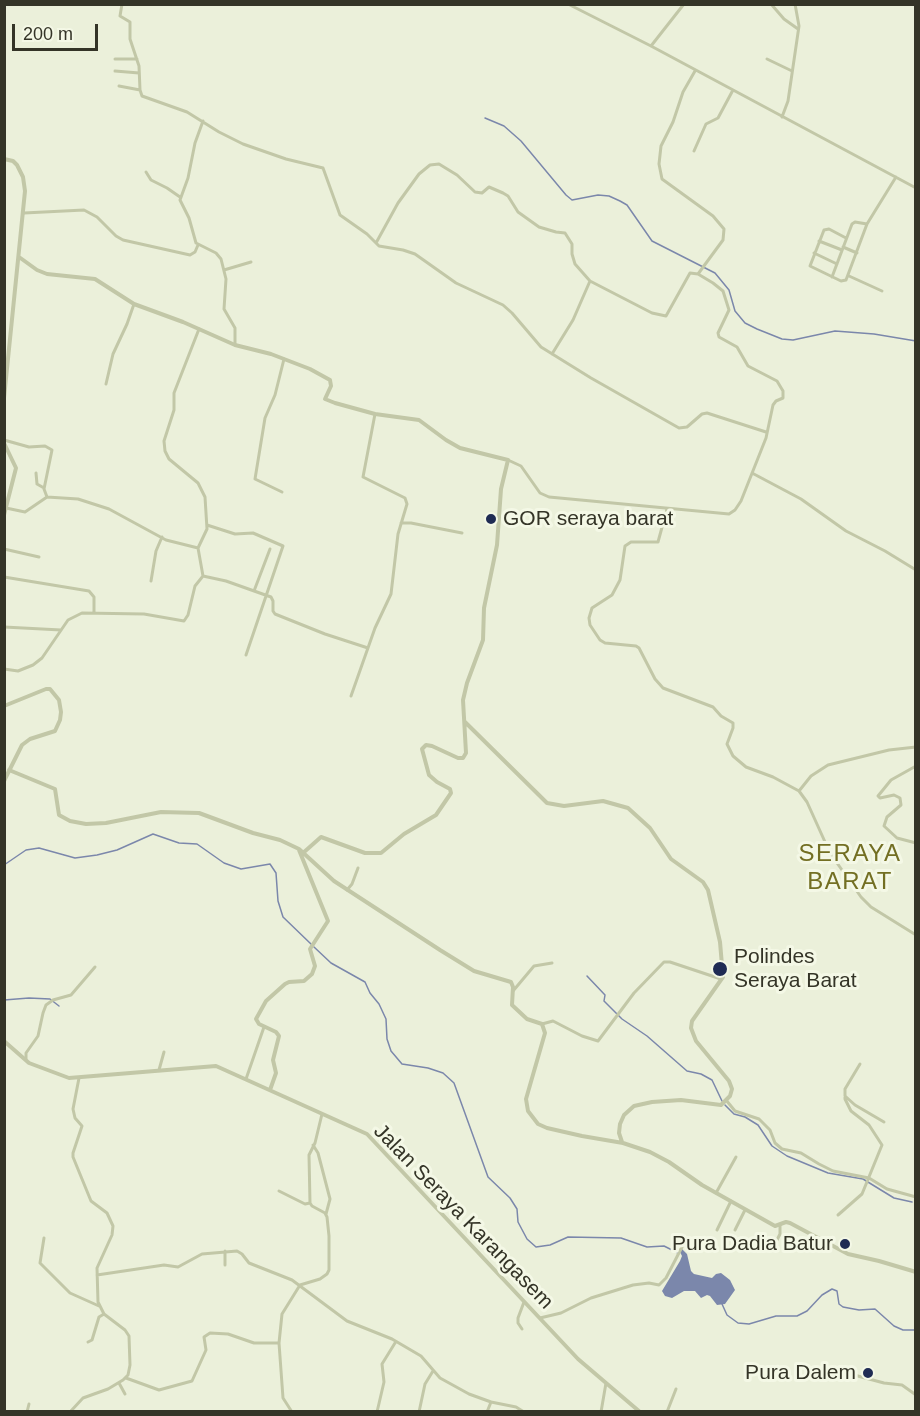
<!DOCTYPE html>
<style>
body{margin:0}
#map{position:relative;width:920px;height:1416px;overflow:hidden;background:#ebf0da;font-family:Helvetica,sans-serif}
canvas{display:block}
.frame{position:absolute;inset:0;border:6px solid #343427;pointer-events:none}
.scale{position:absolute;left:12px;top:24px;width:86px;height:27px;box-sizing:border-box;border:3px solid #343427;border-top:0;padding-left:8px;font-size:18px;line-height:21px;white-space:nowrap;color:#343427;-webkit-text-stroke:4px #f4f8e6;paint-order:stroke}
</style>
<div id="map">
<canvas width="920" height="1416"></canvas>
<div class="frame"></div>
<div class="scale">200 m</div>
</div>
<script>
const ctx = document.querySelector('canvas').getContext('2d');
ctx.lineJoin = 'round';
function fillPath(path, color) { ctx.fillStyle = color; ctx.fill(path, 'evenodd'); }
const toPath = rows => new Path2D(rows.map(r => 'M' + r).join(''));
function trace(path, color, width, dash) { ctx.strokeStyle = color; ctx.lineWidth = width; ctx.lineCap = dash ? 'butt' : 'round'; ctx.setLineDash(dash || []); ctx.stroke(path); }
function write(font, color, halo, rows, align = 'center') {
  ctx.font = font + ' Helvetica,sans-serif'; ctx.lineWidth = 6; ctx.setLineDash([]); ctx.textBaseline = 'middle'; ctx.strokeStyle = halo; ctx.fillStyle = color; for (const [text, x, y, turn = 0] of rows) {
    ctx.save(); ctx.translate(x, y); ctx.rotate((+turn || 0) * Math.PI / 180); ctx.textAlign = isNaN(turn) ? turn : align; if (halo) ctx.strokeText(text, 0, 0); ctx.fillText(text, 0, 0); ctx.restore();
  }
}
fillPath(toPath([
 [682,1249,687,1254,691,1271,694,1274,712,1278,716,1274,721,1273,730,1280,735,1290,725,1304,717,1305,710,1296,707,1295,701,1298,695,1291,684,1291,672,1298,665,1296,662,1291,680,1261,682,1256,680,1252]
]), '#7b87ab');
trace(toPath([
 [485,118,504,126,521,141,566,195,572,200,598,195,609,196,620,201,627,205,652,241,715,273,729,290,735,311,745,323,757,329,782,339,793,340,835,331,874,334,916,341],
 [4,865,26,850,39,848,75,858,97,855,117,850,153,834,179,843,197,844,224,863,241,869,270,864,276,873,278,901,283,917,311,944],
 [314,947,331,963,365,982,370,993,379,1004,386,1019,387,1039,391,1051,402,1064,428,1068,443,1073,454,1083,488,1177,510,1198,517,1209,518,1222,527,1239,536,1247,550,1245,568,1237,621,1238,647,1247,664,1246,678,1253],
 [587,976,605,995,604,1001,622,1019,647,1036,687,1071,701,1074,712,1080,722,1101],
 [4,1000,29,998,50,999,59,1006],
 [725,1105,734,1114,745,1117,758,1125,772,1146,787,1156,828,1173,863,1179,894,1198,912,1202],
 [722,1304,727,1315,738,1323,749,1324,776,1316,797,1316,807,1311,822,1295,832,1289,837,1291,839,1304,843,1307,859,1310,875,1309,894,1326,903,1330,916,1330]
]), '#7b87ab', 1.5);
trace(toPath([
 [122,4,120,16,130,22,130,39,139,66,140,90,142,96,187,112,219,132,243,144,286,159,323,168,340,215,367,234,379,246,403,250,415,254,456,283,503,305,512,313,541,347,591,378,679,428,687,427,702,414,707,413,766,432],
 [568,4,651,46,916,188],
 [771,4,784,19,798,29],
 [651,46,684,4],
 [115,59,137,59],
 [767,59,792,71],
 [115,71,139,73],
 [695,71,683,92,673,122,661,146,659,164,662,179,713,216,724,229,723,240,698,274],
 [119,86,140,90],
 [782,117,788,101,799,26,795,4],
 [203,121,195,143,188,178,180,200,189,218,196,243,216,253,221,259,226,279,224,309,235,328,235,345],
 [694,151,706,124,718,118,733,90],
 [146,172,151,180,167,188,180,197],
 [24,213,84,210,97,217,116,236,123,240,190,255,195,252,198,245],
 [846,238,829,229,824,230,810,266,841,281,846,280,867,224,896,177],
 [819,241,842,250],
 [376,243,398,203,419,174,430,165,439,164,457,175,475,192,482,193,489,187,503,193,508,196,518,212,539,227,556,232,565,233,572,244,572,254,575,264,590,281,652,313,666,316,690,273,698,274,713,283,723,291,729,310,718,333,719,337,737,347,748,366,777,381,783,391,783,398,776,401,773,405,766,438,741,501,735,510,729,514,549,497,540,493,521,466,508,460],
 [843,247,857,253],
 [814,253,837,264],
 [224,270,251,262],
 [849,276,882,291],
 [832,277,852,224,855,222,867,224],
 [199,329,174,393,174,410,164,441,165,451,169,459,198,483,205,497,207,529,198,548,203,576],
 [552,354,573,320,590,281],
 [106,384,113,354,127,324,134,304],
 [4,440,29,447,45,446,52,450,44,489,47,497],
 [36,473,37,484,44,488],
 [752,473,801,499,846,531,885,551,916,570],
 [282,492,255,479,265,418,275,395,284,359],
 [6,508,25,512,47,497,78,499,109,509,166,540,198,548],
 [667,509,658,542,631,542,625,546,620,580,612,595,592,608,589,618,590,625,600,640,605,643,636,646,639,648,655,679,663,688,713,707,721,716,733,723,733,728,727,744,733,756,746,767,773,777,799,791,807,802,830,853,861,897,871,907,916,935],
 [401,523,411,523,462,533],
 [207,525,235,534,253,533,283,546,246,655],
 [4,549,39,557],
 [4,577,89,591,94,597,94,612],
 [151,581,156,551,162,537],
 [254,591,270,549],
 [4,627,61,630],
 [4,669,18,671,33,665,42,658,68,620,82,613,144,614,184,621,188,615,195,586,203,576,226,581,271,597,273,601,273,611,275,614,325,634,368,648],
 [351,696,375,628,391,594,398,534,407,504,405,498,363,477,375,414],
 [916,766,891,780,878,796,880,798,894,795,900,798,901,805,887,817,884,826,897,838,916,843],
 [799,791,811,776,828,765,889,750,916,747],
 [347,890,352,884,358,868],
 [513,991,534,966,552,963],
 [542,1024,553,1021,582,1036,598,1041,634,993,664,962,670,962,721,979],
 [26,1059,26,1053,38,1036,43,1013,46,1005,53,1000,71,995,95,967],
 [159,1070,164,1052],
 [246,1079,264,1027],
 [845,1096,855,1105,884,1122],
 [726,1100,735,1111,759,1119,770,1130,775,1143,782,1149,801,1153,819,1164,833,1171,869,1178,887,1189,916,1197],
 [313,1145,318,1153,330,1199,326,1214],
 [279,1191,305,1204,310,1203],
 [716,1193,736,1157],
 [838,1215,862,1194,882,1145,869,1125,851,1111,845,1099,845,1089,860,1064],
 [717,1230,731,1201],
 [735,1230,745,1210],
 [44,1238,40,1263,70,1293,99,1306],
 [775,1244,780,1234,780,1225],
 [225,1251,225,1265],
 [97,1275,164,1265,178,1267,202,1254,237,1251,242,1254,249,1263,292,1280,347,1321,392,1339,421,1356,440,1378,469,1394,491,1402,516,1407,524,1412],
 [540,1318,561,1313,591,1298,633,1285,649,1283,659,1285,666,1278,682,1247],
 [522,1329,518,1323,518,1318,524,1302],
 [88,1342,92,1340,99,1317,104,1314],
 [850,1369,854,1375,884,1383,902,1385,916,1395],
 [126,1378,159,1390,192,1381,206,1350,204,1337,210,1333,228,1334,254,1343,279,1343],
 [119,1383,125,1394],
 [27,1412,29,1404],
 [70,1412,83,1398,108,1389,123,1380,128,1375,130,1365,129,1336,125,1330,104,1314,98,1302,97,1268,112,1235,113,1226,107,1213,91,1201,73,1157,73,1153,82,1126,75,1118,73,1109,79,1078],
 [292,1412,283,1398,279,1343,282,1314,300,1285,320,1279,327,1274,329,1270,329,1236,327,1217,325,1213,312,1206,310,1203,309,1155,315,1143,322,1114],
 [377,1412,384,1382,382,1364,395,1343],
 [419,1412,425,1384,433,1371],
 [487,1412,491,1402],
 [601,1412,606,1383],
 [667,1412,676,1389]
]), '#c2c7a7', 3);
trace(toPath([
 [4,159,13,161,17,165,23,177,25,191,4,398],
 [19,257,37,270,47,274,95,279,134,304,183,322,235,345,271,354,310,369,330,380,331,386,325,399,335,403,375,414,419,420,446,440,460,448,508,460,501,489,497,545,484,608,483,640,467,683,463,700,466,753,463,758,458,758,432,746,426,745,422,749,429,775,437,782,450,789,451,793,436,815,404,834,381,853,365,853,321,837,303,853],
 [4,443,16,468,4,515],
 [4,706,46,689,50,689,59,700,61,712,60,720,55,731,30,739,22,745,4,781],
 [465,722,547,803,564,806,603,801,628,808,650,828,671,859,703,882,708,890,720,942,723,977,692,1021,691,1028,696,1041,729,1081,732,1089,730,1096,721,1105,681,1100,652,1102,634,1106,624,1115,620,1124,619,1133,622,1142],
 [9,770,55,789,59,815,70,821,86,824,106,823,161,812,199,813,253,833,280,840,299,849,334,881,440,950,474,971,511,982,513,987,512,1005,527,1019,542,1024,545,1033,526,1099,528,1111,538,1124,547,1128,582,1136,623,1143,650,1152,669,1162,702,1185,775,1226,786,1222,790,1223,848,1254,879,1261,916,1272],
 [4,1041,29,1063,69,1078,216,1066,367,1134,578,1359,640,1412],
 [270,1090,276,1073,273,1060,279,1036,276,1032,259,1024,256,1019,266,1001,285,984,289,982,304,981,312,974,315,966,310,949,328,921,299,850]
]), '#c2c7a7', 4);
for (const [x, y, r, color] of [
 [491,519,6,"#1f2b53"],
 [720,969,8,"#1f2b53"],
 [845,1244,6,"#1f2b53"],
 [868,1373,6,"#1f2b53"]
]) { const dot = new Path2D(); dot.arc(x, y, r, 0, 2 * Math.PI); ctx.fillStyle = color; ctx.fill(dot); trace(dot, '#f4f8e6', 2); }
write('21px', '#343427', '#f4f8e6', [
 ["GOR seraya barat",503,519],
 ["Polindes",734,957],
 ["Seraya Barat",734,981],
 ["Pura Dadia Batur",833,1244,"right"],
 ["Pura Dalem",856,1373,"right"]
], 'left');
write('21px', '#343427', '#f4f8e6', [
 ["Jalan Seraya Karangasem",463,1217,46]
]);
ctx.letterSpacing = '1.5px';
write('24px', '#736f23', '#f4f8e6', [
 ["SERAYA",850,854],
 ["BARAT",850,882]
]);
ctx.letterSpacing = '0px';
</script>
